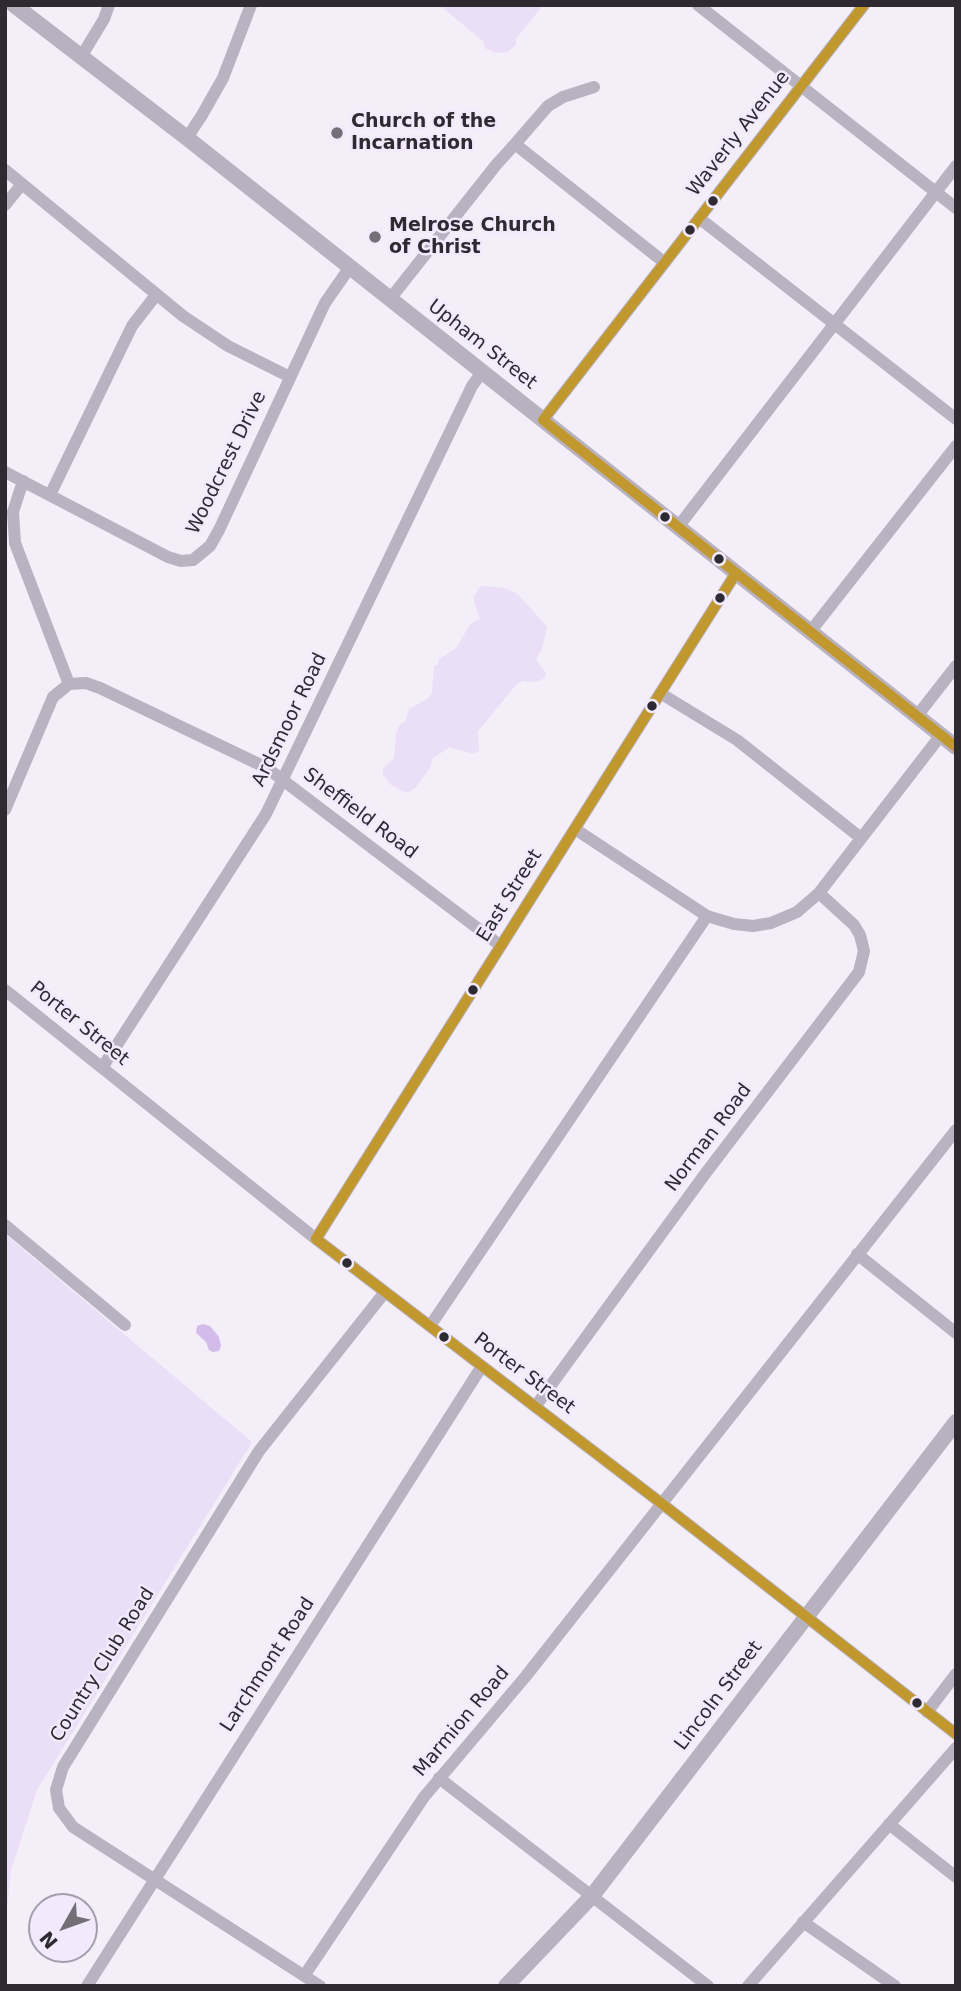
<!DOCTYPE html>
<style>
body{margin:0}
#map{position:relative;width:961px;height:1991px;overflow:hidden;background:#f3eef8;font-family:"DejaVu Sans",sans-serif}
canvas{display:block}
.frame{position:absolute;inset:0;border:7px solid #2e2a31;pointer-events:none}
.north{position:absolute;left:28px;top:1893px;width:70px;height:70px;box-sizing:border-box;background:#f2eafc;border:2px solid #a49dab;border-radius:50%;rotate:230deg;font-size:19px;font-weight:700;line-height:28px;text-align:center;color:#2e2a31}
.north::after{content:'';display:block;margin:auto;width:24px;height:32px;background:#736f77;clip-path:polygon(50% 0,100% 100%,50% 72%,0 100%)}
</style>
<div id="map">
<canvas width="961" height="1991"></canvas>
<div class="frame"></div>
<div class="north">N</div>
</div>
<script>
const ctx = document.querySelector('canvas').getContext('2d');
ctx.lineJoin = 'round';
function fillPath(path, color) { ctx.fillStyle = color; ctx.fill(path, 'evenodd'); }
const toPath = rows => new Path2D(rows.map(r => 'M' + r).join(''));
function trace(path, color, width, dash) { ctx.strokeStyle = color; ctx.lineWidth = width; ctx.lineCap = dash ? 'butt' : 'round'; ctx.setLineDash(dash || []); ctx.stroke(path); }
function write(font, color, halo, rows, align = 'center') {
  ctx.font = font + ' "DejaVu Sans",sans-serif'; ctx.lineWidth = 5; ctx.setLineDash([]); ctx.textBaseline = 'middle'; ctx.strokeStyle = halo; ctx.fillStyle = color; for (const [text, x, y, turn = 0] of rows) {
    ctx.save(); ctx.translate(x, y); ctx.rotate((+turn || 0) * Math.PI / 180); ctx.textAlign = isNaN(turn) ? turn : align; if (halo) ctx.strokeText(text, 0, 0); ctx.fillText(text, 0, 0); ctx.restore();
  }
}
fillPath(toPath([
 [439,5,543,5,516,39,516,45,507,52,495,53,485,48,484,42],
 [481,586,504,588,518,594,547,627,542,648,536,659,546,673,545,678,537,682,523,681,516,685,478,731,479,751,473,754,450,747,433,758,430,768,415,788,407,793,391,785,383,774,383,769,394,758,396,734,399,726,406,720,409,709,427,699,432,693,434,666,438,664,438,660,456,648,471,623,480,619,473,597],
 [5,1234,252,1442,37,1790,11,1870,5,1927]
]), '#ebdef7');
fillPath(toPath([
 [203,1324,210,1326,219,1337,221,1346,219,1351,213,1352,209,1350,206,1342,196,1333,197,1326]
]), '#d3bce9');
trace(toPath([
 [698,5,956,208],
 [81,57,104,19,109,5],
 [187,138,202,115,223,78,251,5],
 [515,144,548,106,563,97,594,87],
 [5,170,183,316,228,346,290,377],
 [5,205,22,184],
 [699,218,956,419],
 [390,299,496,165,515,144,665,263],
 [543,420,864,5],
 [5,472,168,557,181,561,193,560,210,546,219,530,325,303,350,267],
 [50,495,132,326,156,295],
 [678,527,956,166],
 [810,632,956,446],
 [69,684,86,683,100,688,267,768,501,946],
 [660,693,737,740,861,838],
 [917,716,956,666],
 [5,810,53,697,69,684,15,543,13,512,23,481],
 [575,829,707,916,734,924,753,926,771,923,797,912,819,893,941,735],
 [5,990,316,1239,661,1503,956,1734],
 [102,1068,266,814,472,386,482,372],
 [5,1225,125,1325],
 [316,1239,736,573],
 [857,1254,956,1333],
 [430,1326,707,916],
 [535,1407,705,1174,859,972,864,951,860,935,854,925,819,893],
 [927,1712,956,1674],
 [439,1778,708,1986],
 [889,1824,956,1877],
 [803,1922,895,1986],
 [304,1976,424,1797,526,1676,956,1130],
 [87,1986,482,1366],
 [320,1986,73,1827,59,1808,56,1790,63,1767,259,1451,385,1292],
 [748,1986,956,1748]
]), '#b9b2c0', 12);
trace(toPath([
 [14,5,187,138,956,747],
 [506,1986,592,1896,956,1422]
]), '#b8b2c0', 16);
trace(toPath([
 [543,420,956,747],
 [543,420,864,5],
 [736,573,316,1239,661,1503,956,1734]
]), '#c0982e', 10);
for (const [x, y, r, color] of [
 [337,133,7,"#736f77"],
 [713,201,6,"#2e2a31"],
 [690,230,6,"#2e2a31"],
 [375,237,7,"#736f77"],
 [665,517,6,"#2e2a31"],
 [719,559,6,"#2e2a31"],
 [720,598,6,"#2e2a31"],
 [652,706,6,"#2e2a31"],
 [473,990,6,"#2e2a31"],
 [347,1263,6,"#2e2a31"],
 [444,1337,6,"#2e2a31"],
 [917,1703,6,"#2e2a31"]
]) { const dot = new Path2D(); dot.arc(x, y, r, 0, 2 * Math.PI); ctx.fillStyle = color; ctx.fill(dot); trace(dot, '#f2eafc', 2.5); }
write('bold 19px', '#2e2a31', '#f2eafc', [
 ["Church of the",351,122],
 ["Incarnation",351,144],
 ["Melrose Church",389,226],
 ["of Christ",389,248]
], 'left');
write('19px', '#2e2a31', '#f2eafc', [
 ["Waverly Avenue",739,134,-52],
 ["Upham Street",482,345,38],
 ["Woodcrest Drive",227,463,-64],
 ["Ardsmoor Road",290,720,-64],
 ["Sheffield Road",360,814,37],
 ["East Street",510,896,-58],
 ["Porter Street",79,1024,39],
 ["Norman Road",709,1138,-53],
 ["Porter Street",524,1374,37],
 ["Country Club Road",103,1665,-58],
 ["Larchmont Road",268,1665,-57],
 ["Lincoln Street",719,1696,-53],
 ["Marmion Road",462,1722,-50]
]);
</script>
